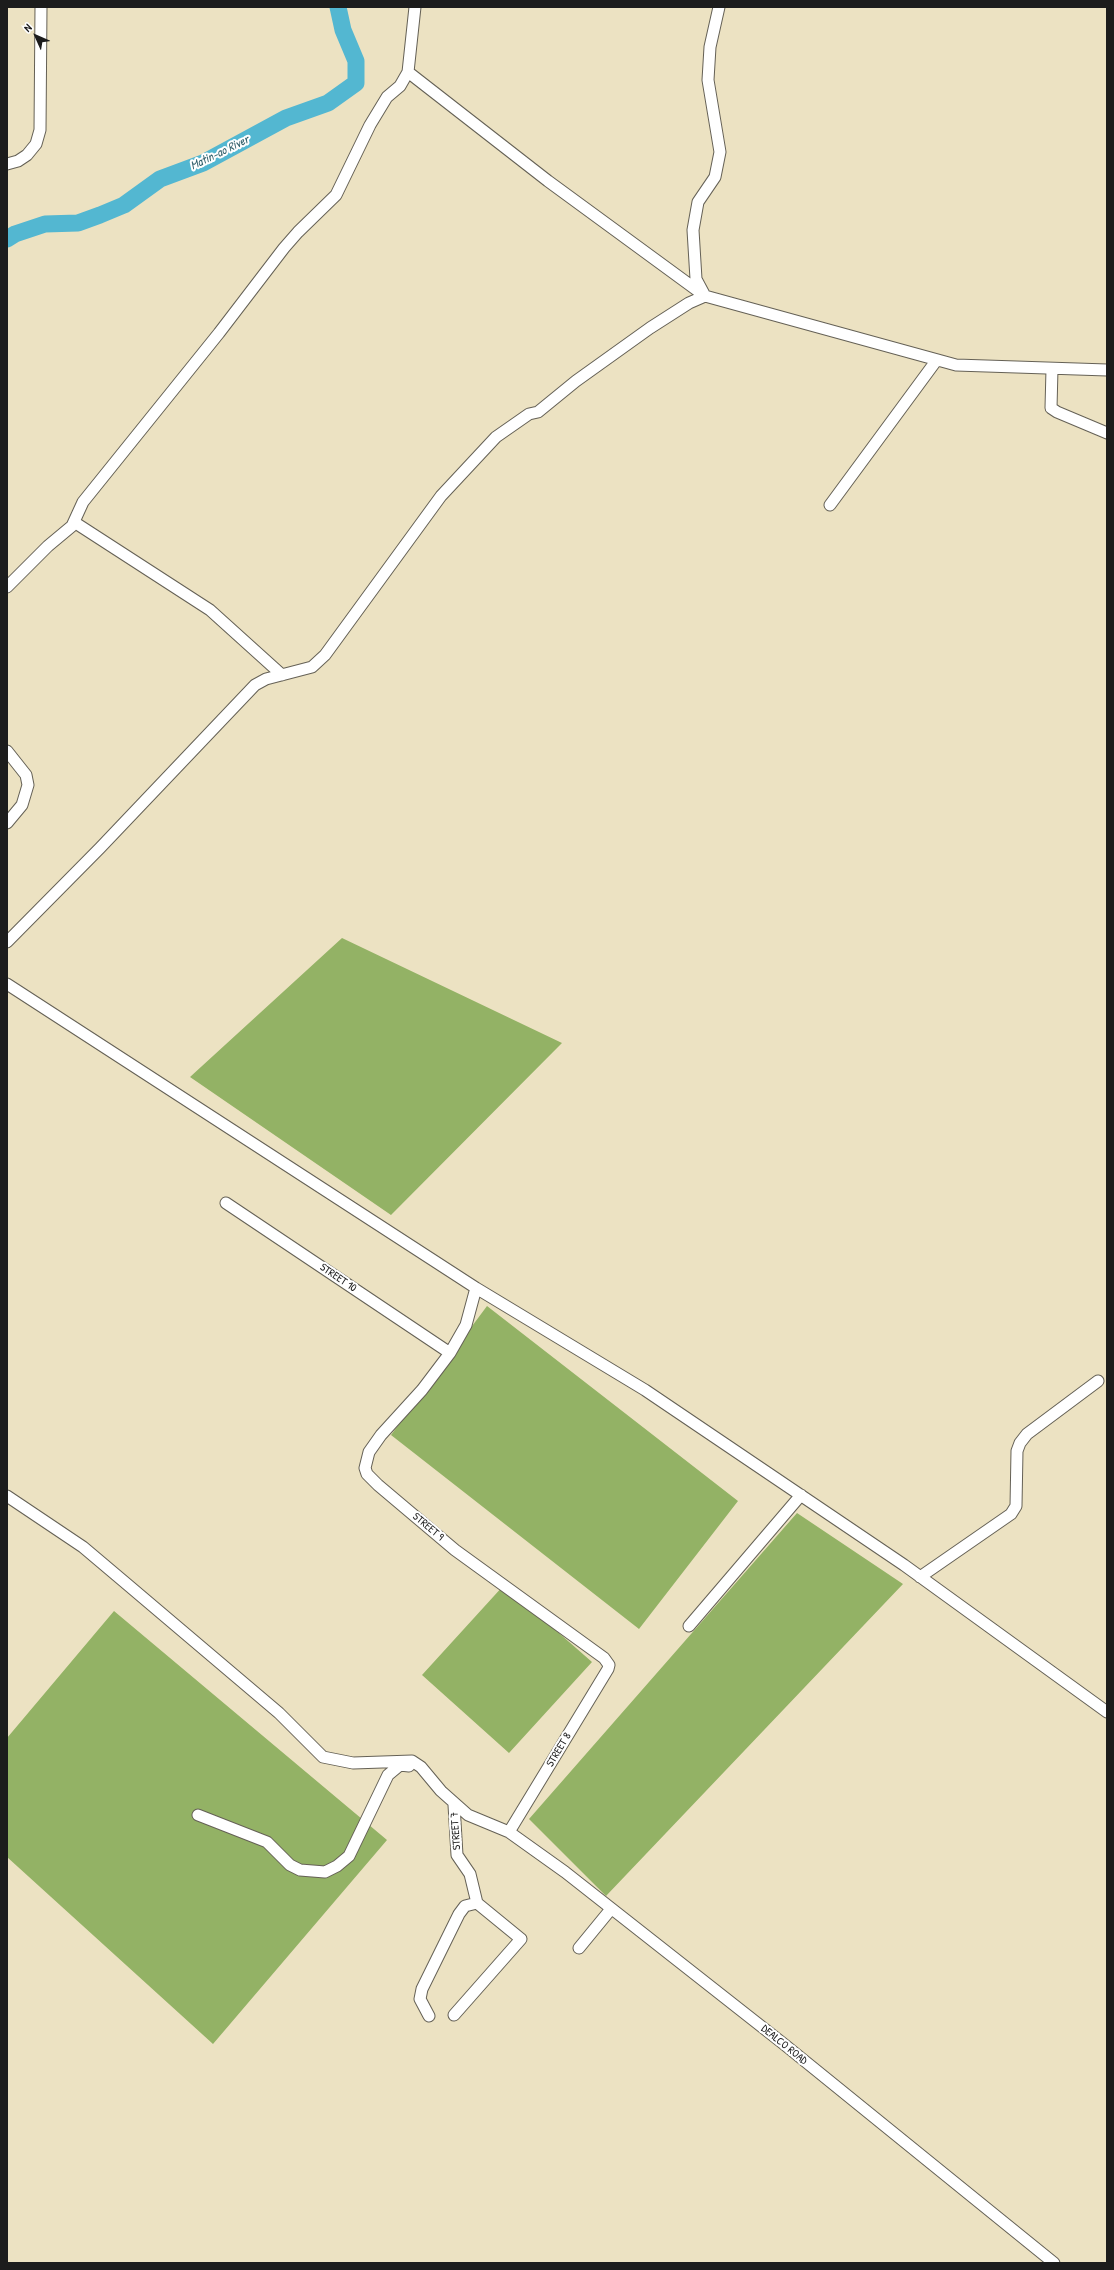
<!DOCTYPE html>
<style>
body{margin:0}
#map{position:relative;width:1114px;height:2270px;overflow:hidden;background:#ece2c2;font-family:"Patrick Hand",sans-serif}
canvas{display:block}
.frame{position:absolute;inset:0;border:8px solid #1c1c1c;pointer-events:none}
.north{position:absolute;left:16px;top:16px;width:40px;height:40px;-webkit-text-stroke:3px #fff;paint-order:stroke;rotate:315deg;font-size:11px;font-weight:700;line-height:16px;text-align:center;color:#1c1c1c}
.north::after{content:'';display:block;margin:auto;width:14px;height:18px;background:#1c1c1c;clip-path:polygon(50% 0,100% 100%,50% 72%,0 100%)}
</style>
<div id="map">
<canvas width="1114" height="2270"></canvas>
<div class="frame"></div>
<div class="north">N</div>
</div>
<script>
const ctx = document.querySelector('canvas').getContext('2d');
ctx.lineJoin = 'round';
function fillPath(path, color) { ctx.fillStyle = color; ctx.fill(path, 'evenodd'); }
const toPath = rows => new Path2D(rows.map(r => 'M' + r).join(''));
function trace(path, color, width, dash) { ctx.strokeStyle = color; ctx.lineWidth = width; ctx.lineCap = dash ? 'butt' : 'round'; ctx.setLineDash(dash || []); ctx.stroke(path); }
function write(font, color, halo, rows, align = 'center') {
  ctx.font = font + ' "Patrick Hand",sans-serif'; ctx.lineWidth = 4; ctx.setLineDash([]); ctx.textBaseline = 'middle'; ctx.strokeStyle = halo; ctx.fillStyle = color; for (const [text, x, y, turn = 0] of rows) {
    ctx.save(); ctx.translate(x, y); ctx.rotate((+turn || 0) * Math.PI / 180); ctx.textAlign = isNaN(turn) ? turn : align; if (halo) ctx.strokeText(text, 0, 0); ctx.fillText(text, 0, 0); ctx.restore();
  }
}
fillPath(toPath([
 [342,938,562,1043,391,1215,190,1077],
 [487,1306,738,1501,639,1629,391,1435],
 [797,1513,903,1584,606,1896,529,1819],
 [504,1585,592,1662,509,1753,422,1675],
 [114,1611,387,1840,213,2044,7,1857,7,1738]
]), '#93b265');
trace(toPath([
 [7,239,15,234,45,224,78,223,100,215,124,205,160,179,203,163,286,118,328,103,356,83,356,61,343,30,338,7]
]), '#53b7d1', 17);
const minor = toPath([
 [408,72,548,181,705,296,956,365,1107,370],
 [7,164,18,161,27,155,36,144,40,130,41,7],
 [704,294,696,279,693,230,698,202,715,177,720,152,708,80,710,47,719,7],
 [1052,369,1051,408,1057,412,1107,433],
 [830,505,936,361],
 [74,522,210,610,282,675],
 [7,587,48,546,72,526,83,502,219,333,284,248,298,232,336,195,370,125,387,97,400,86,408,72,415,7],
 [7,751,26,775,28,785,22,805,7,823],
 [7,942,100,848,255,685,266,679,312,667,325,655,441,496,496,437,529,414,538,412,576,381,650,328,689,303,705,296],
 [7,984,476,1288,645,1390,904,1565,1107,1712],
 [226,1203,450,1353],
 [476,1288,466,1325,450,1353,422,1390,381,1435,369,1452,365,1468,367,1474,378,1485,455,1550,604,1658,609,1665,608,1669,509,1832],
 [7,1496,83,1547,128,1585,279,1713,323,1757,353,1763,412,1761,421,1767,441,1791,468,1815,509,1832,565,1872,785,2045,1054,2263],
 [920,1577,1011,1514,1016,1506,1017,1451,1020,1443,1027,1434,1098,1381],
 [689,1626,801,1495],
 [198,1815,267,1842,290,1865,300,1870,325,1872,337,1866,349,1856,388,1775,400,1765,409,1766],
 [579,1948,611,1909],
 [454,2015,521,1939,477,1903,470,1874,457,1855,454,1805,457,1807],
 [429,2016,420,1999,422,1989,459,1914,465,1906,477,1903]
]);
trace(minor, '#656156', 13);
trace(minor, '#fff', 11);
write('11px', '#1c1c1c', '#fff', [
 ["STREET 10",338,1278,34],
 ["STREET 9",428,1527,40],
 ["STREET 8",559,1750,-59],
 ["STREET 7",456,1831,-94],
 ["DEALCO ROAD",784,2045,39]
]);
write('italic 12px', '#35626d', '#fff', [
 ["Matin-ao River",220,153,-26]
]);
</script>
